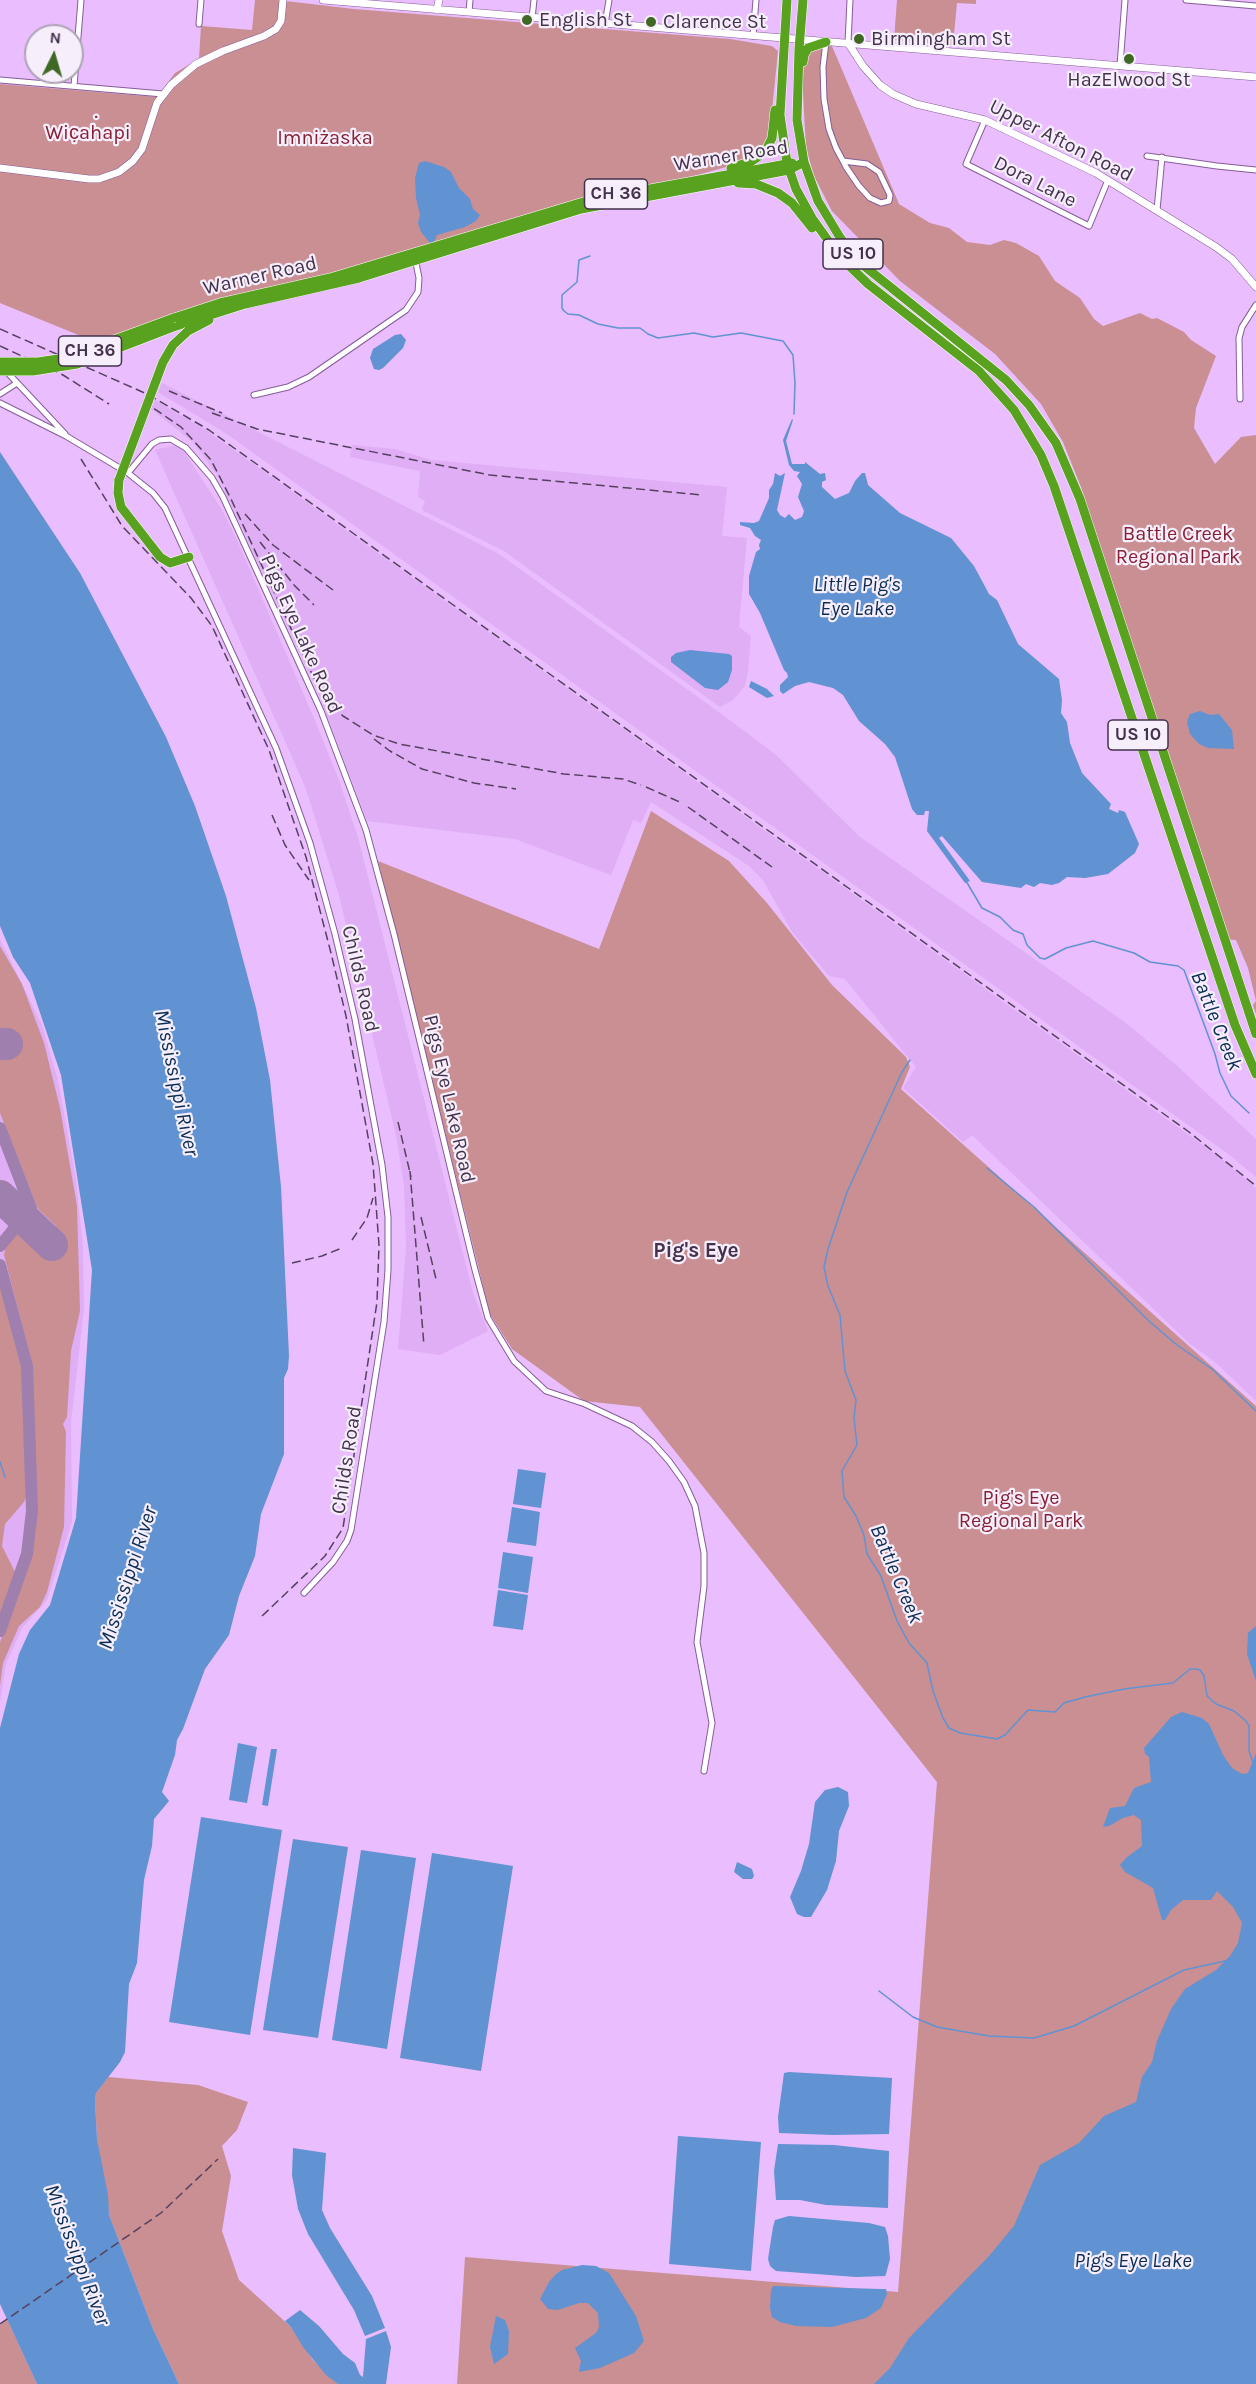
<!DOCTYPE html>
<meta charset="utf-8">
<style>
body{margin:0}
#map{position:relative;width:1256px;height:2384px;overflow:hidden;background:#e9bdfe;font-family:Karla,sans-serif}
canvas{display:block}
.north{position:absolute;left:24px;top:24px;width:60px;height:60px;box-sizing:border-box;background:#f6eefb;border:2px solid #afa3b5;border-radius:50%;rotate:5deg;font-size:16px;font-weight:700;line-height:24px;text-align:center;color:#44324c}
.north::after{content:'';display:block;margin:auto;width:21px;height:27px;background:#3f6824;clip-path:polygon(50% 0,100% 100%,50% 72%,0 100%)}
</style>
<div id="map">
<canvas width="1256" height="2384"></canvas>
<div class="north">N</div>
</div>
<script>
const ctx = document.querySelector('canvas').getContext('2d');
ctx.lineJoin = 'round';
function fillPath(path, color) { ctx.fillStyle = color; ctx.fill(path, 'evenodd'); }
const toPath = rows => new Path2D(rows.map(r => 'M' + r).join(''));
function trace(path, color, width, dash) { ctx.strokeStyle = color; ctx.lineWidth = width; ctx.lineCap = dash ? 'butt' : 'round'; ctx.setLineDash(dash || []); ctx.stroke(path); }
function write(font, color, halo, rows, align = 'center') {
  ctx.font = font + ' Karla,sans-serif'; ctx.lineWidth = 4.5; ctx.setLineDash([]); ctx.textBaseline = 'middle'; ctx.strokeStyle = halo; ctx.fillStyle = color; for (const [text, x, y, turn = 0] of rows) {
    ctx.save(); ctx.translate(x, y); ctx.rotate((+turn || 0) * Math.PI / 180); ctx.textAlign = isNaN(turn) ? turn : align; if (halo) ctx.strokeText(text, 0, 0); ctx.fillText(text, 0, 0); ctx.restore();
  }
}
fillPath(toPath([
 [162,383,499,554,720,713,775,754,860,837,1126,1023,1175,1064,1256,1139,1256,1177,1227,1153,227,434,158,392],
 [155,400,206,430,529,661,1218,1156,1256,1188,1256,1401,1215,1362,1189,1343,972,1135,963,1142,903,1088,916,1067,845,979,829,976,792,932,763,880,749,866,651,802,641,823,633,820,611,875,515,839,367,821,318,692,219,478,194,443,151,409],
 [179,444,222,510,237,540,316,723,339,780,358,837,473,1293,488,1331,440,1355,398,1349,406,1248,404,1185,396,1135,339,895,305,786,155,450],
 [352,445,395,449,431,460,727,487,722,536,747,538,739,627,751,636,748,672,745,686,733,700,720,707,504,551,422,510,425,501,418,497,420,471,350,457],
 [0,939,42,1025,58,1080,76,1180,83,1247,84,1308,71,1423,72,1522,47,1600,22,1628,6,1664,0,1702]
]), '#dfaef5');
fillPath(toPath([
 [255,0,277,0,354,9,730,39,772,46,778,51,769,140,758,158,98,343,0,303,0,84,157,97,175,73,199,59,201,26,252,30],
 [897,0,976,0,976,4,957,3,953,45,894,40],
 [829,39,899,204,930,223,949,228,967,242,990,245,1004,240,1016,243,1039,256,1055,281,1080,298,1094,319,1103,326,1140,313,1152,319,1157,318,1184,332,1191,340,1216,356,1196,408,1194,428,1215,464,1241,437,1256,435,1256,1014,1253,1005,1256,1001,1248,968,1236,940,1223,939,1122,629,1081,487,1063,442,1041,404,995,354,900,281,832,211,814,176,806,147,802,76,805,55],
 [651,811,729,861,767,903,832,985,906,1057,910,1067,901,1089,1256,1406,1256,2384,457,2384,465,2257,898,2292,937,1782,640,1407,584,1401,512,1349,490,1314,378,861,599,949],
 [0,946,22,984,44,1043,60,1108,77,1206,80,1311,71,1351,67,1417,63,1424,66,1432,64,1527,47,1592,40,1607,19,1626,3,1663,0,1686,0,1642,28,1567,35,1536,37,1517,32,1363,4,1255,6,1245,15,1233,18,1233,34,1247,43,1241,50,1247,56,1241,50,1234,56,1226,38,1209,0,1113,0,1053,7,1054,9,1034,0,1033],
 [0,1284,22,1367,27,1495,24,1502,5,1524,2,1546,15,1572,0,1615],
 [108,2077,198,2085,248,2102,237,2130,222,2146,231,2176,222,2231,239,2280,291,2327,313,2360,338,2384,179,2384,153,2329,109,2215,97,2139,95,2101,96,2093],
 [7,2319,37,2384,0,2384,0,2325]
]), '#c98f93');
fillPath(toPath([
 [425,161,444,167,451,172,459,188,470,199,473,209,480,215,476,221,465,227,437,235,434,242,430,243,421,232,418,223,420,215,416,198,415,178,419,163],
 [401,334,406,340,403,348,383,368,379,370,374,369,370,358,373,349,395,335],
 [792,419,793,420,786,441,792,464,805,464,805,462,820,474,825,473,826,480,822,482,822,487,835,499,849,493,855,481,862,473,865,473,868,485,900,513,951,538,974,566,989,594,997,600,1018,644,1059,679,1062,700,1061,713,1067,722,1070,743,1082,773,1111,804,1109,809,1118,813,1119,810,1125,812,1139,844,1135,853,1108,874,1085,878,1067,877,1059,883,1052,885,1040,883,1034,887,1026,884,1021,888,982,882,942,836,939,838,970,881,965,883,927,831,929,811,925,811,924,815,917,815,912,809,895,757,885,744,859,721,843,695,833,688,809,682,795,686,783,694,780,691,780,685,788,677,787,673,784,670,760,613,749,594,749,576,756,552,760,549,759,545,761,540,755,536,750,528,740,525,740,522,754,523,759,521,769,498,769,490,773,484,775,473,780,476,785,473,777,510,780,515,785,518,789,514,795,520,802,517,804,511,798,497,802,484,797,476,800,472,794,471,789,465,783,440],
 [0,452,80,573,166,737,195,806,226,896,256,1008,270,1080,281,1187,289,1356,288,1369,284,1378,284,1454,261,1514,255,1556,239,1596,229,1635,205,1669,183,1729,177,1740,175,1755,162,1792,169,1801,154,1819,152,1846,144,1880,137,1963,129,1984,125,2052,120,2062,96,2093,95,2101,97,2139,108,2195,109,2215,153,2329,179,2384,37,2384,0,2304,0,1728,19,1654,30,1630,50,1605,76,1518,92,1270,61,1075,30,983,13,957,0,926],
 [690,650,729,654,732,656,732,670,728,682,718,690,705,688,671,662,671,657,676,653],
 [751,681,767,689,774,696,767,698,757,692,749,687],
 [1200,711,1210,715,1219,714,1232,730,1234,749,1208,748,1199,744,1190,734,1187,722,1190,714],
 [518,1469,546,1473,541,1508,513,1504],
 [512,1507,540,1512,536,1546,507,1542],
 [503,1552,533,1557,528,1593,498,1588],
 [498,1590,528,1595,523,1630,493,1626],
 [1256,1626,1256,1681,1247,1654,1248,1633],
 [1182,1712,1202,1718,1209,1724,1223,1755,1232,1768,1242,1774,1248,1773,1256,1753,1256,2384,874,2384,890,2368,909,2338,989,2256,1014,2226,1040,2165,1079,2143,1104,2116,1136,2102,1142,2077,1152,2062,1157,2041,1171,2009,1185,1989,1216,1970,1230,1956,1238,1943,1242,1923,1233,1907,1217,1891,1211,1900,1183,1900,1171,1910,1165,1920,1162,1920,1153,1888,1125,1872,1120,1865,1127,1857,1142,1846,1141,1820,1134,1815,1123,1818,1109,1826,1103,1827,1110,1808,1125,1806,1134,1788,1151,1782,1149,1757,1145,1754,1144,1748,1171,1717],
 [238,1743,257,1747,247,1803,229,1800],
 [271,1749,277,1749,268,1806,262,1805],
 [838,1787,848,1792,849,1806,839,1831,836,1861,827,1890,811,1917,804,1917,797,1914,790,1897,801,1871,809,1844,815,1802,825,1790],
 [201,1817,282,1830,250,2035,169,2022],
 [293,1839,348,1847,318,2038,263,2030],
 [361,1850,416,1858,387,2049,332,2040],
 [432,1853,513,1866,481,2071,400,2058],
 [737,1862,752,1869,754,1876,752,1879,743,1879,734,1872],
 [789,2072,892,2078,889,2134,833,2135,779,2133,778,2117,784,2073],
 [678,2136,761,2142,751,2271,669,2264],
 [778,2144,834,2145,889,2151,888,2208,826,2205,800,2200,776,2200,774,2171],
 [293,2148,326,2153,322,2210,330,2228,372,2296,385,2328,365,2336,354,2310,308,2234,298,2209,292,2175],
 [789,2216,869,2223,885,2227,888,2236,890,2259,886,2274,885,2276,856,2277,776,2271,770,2266,768,2259,773,2227,775,2220],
 [582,2265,596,2266,609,2273,636,2316,644,2341,634,2353,600,2368,579,2372,581,2361,575,2348,596,2333,599,2327,598,2313,588,2303,579,2303,558,2310,548,2309,540,2299,549,2282,556,2274,562,2270],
 [773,2286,882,2289,886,2289,887,2294,881,2308,866,2318,832,2327,796,2326,780,2322,772,2317,770,2308,771,2290],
 [300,2310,319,2326,343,2354,355,2363,360,2375,363,2377,366,2339,386,2331,391,2347,386,2384,338,2384,326,2375,303,2347,291,2327,285,2321],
 [496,2316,505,2320,509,2331,508,2354,494,2364,490,2347]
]), '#6192d2');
trace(toPath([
 [590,256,579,260,577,282,562,295,562,308,564,311,568,314,579,315,598,324,618,328,640,328,648,334,658,338,694,333,713,337,741,333,783,341,793,355,795,383,794,414],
 [966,881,982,908,1000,917,1013,930,1023,934,1027,945,1040,958,1045,959,1066,948,1093,941,1134,953,1150,962,1178,966,1184,970,1215,1054,1220,1073,1231,1096,1249,1113],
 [910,1060,902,1072,847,1192,828,1249,824,1267,828,1286,840,1315,845,1371,856,1400,854,1418,857,1445,842,1471,844,1497,856,1516,864,1535,867,1554,881,1576,897,1621,909,1643,927,1663,933,1691,943,1718,949,1728,960,1733,997,1739,1005,1735,1028,1710,1055,1712,1064,1703,1085,1697,1124,1689,1173,1683,1190,1669,1196,1669,1200,1670,1204,1676,1207,1696,1216,1704,1234,1711,1246,1721,1249,1726,1249,1751,1253,1762],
 [987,1168,1034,1207,1149,1321,1177,1345,1212,1369,1256,1411],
 [0,1462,5,1477],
 [879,1991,913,2017,937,2027,989,2036,1034,2038,1074,2026,1184,1970,1225,1961]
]), '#6192d2', 1.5);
trace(toPath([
 [0,1128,31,1208,0,1246],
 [0,1265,27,1366,32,1511,27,1554,0,1631]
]), '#9f7fae', 12);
trace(toPath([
 [0,1044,7,1044],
 [0,1196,52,1245]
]), '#9f7fae', 32);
const street = toPath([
 [1186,0,1256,6],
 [469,12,470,0],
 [532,18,534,0],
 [199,24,201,0],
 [605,24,609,0],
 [753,36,756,0],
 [826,42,823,67,824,99,829,129,836,148,843,161,846,167,859,186,870,198,881,203,889,201,890,195,879,172,867,164,843,161],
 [848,43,850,0],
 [1120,65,1125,0],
 [0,80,163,94],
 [74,86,81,0],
 [985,120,966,164,1089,226,1108,180],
 [1147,156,1217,166,1256,170],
 [1157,210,1162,157],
 [6,371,65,434],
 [0,394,17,383],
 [254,395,288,387,309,377,406,310,418,292,419,278,415,258],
 [1240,399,1239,338,1242,327,1256,305],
 [0,403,66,436,128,473,153,493,165,508,276,748,310,843,335,934,355,1019,382,1165,388,1217,388,1270,384,1322,351,1530,347,1541,333,1562,304,1593],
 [128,473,152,444,159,440,171,439,186,448,212,478,223,497,321,711,366,830,394,934,474,1266,488,1318,514,1361,546,1391,585,1404,632,1426,652,1442,669,1461,684,1482,695,1506,704,1553,704,1586,697,1642,712,1723,704,1771]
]);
const secondary = toPath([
 [323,0,1256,77],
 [437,10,439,0],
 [848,43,863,66,880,85,893,94,916,104,985,120,1096,173,1216,247,1232,259,1256,287],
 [0,168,89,179,99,179,119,172,133,161,142,149,157,103,171,85,196,64,223,51,264,36,276,29,281,21,283,0]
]);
const highway = toPath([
 [787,0,780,115,787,163,796,189,812,218,840,257,868,284,979,371,1014,410,1041,455,1054,486,1235,1025,1256,1074],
 [803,0,799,49,797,120,804,162,818,201,841,239,863,265,1006,380,1029,405,1056,443,1080,499,1256,1034],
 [803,62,804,55,808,48,826,42],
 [731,168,752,161,765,152,772,138,775,110],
 [738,183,756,184,778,193,792,203,812,228],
 [174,318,220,303,330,278,590,200,792,163],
 [173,327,245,304,359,278,581,209,789,170,804,162],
 [188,331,209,320],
 [119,480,118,493,121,507,160,557,170,563,189,557]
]);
trace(street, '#855d97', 7);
trace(secondary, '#855d97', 8);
trace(highway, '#fff', 10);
trace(street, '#fff', 5);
trace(secondary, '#fff', 7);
trace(highway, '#59a21f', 9);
trace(toPath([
 [0,329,147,394,209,430,1189,1132,1256,1186],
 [0,346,63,375,109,404],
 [169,391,222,413],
 [143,401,181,427,211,460,231,499,314,678,329,703,343,716,373,735,399,744,564,774,623,779,641,785],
 [212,413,257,429,490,475,702,495],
 [81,459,122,526,191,598,212,626,269,750,306,857,331,953,346,1016,373,1164,379,1245,377,1302,343,1528,325,1556,260,1618],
 [245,514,273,545,333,590],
 [260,542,294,585,314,605],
 [374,739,390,751,422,769,474,783,516,789],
 [646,787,682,803],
 [688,807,772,867],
 [272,815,285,845,309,880],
 [398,1122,411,1177],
 [410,1171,424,1346],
 [421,1217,436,1279],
 [352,1240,367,1218,373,1198],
 [292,1263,322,1256,342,1248],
 [0,2324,161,2213,218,2159]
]), '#55415f', 1.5, [9, 4.5]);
const highwayBridge = toPath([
 [0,362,38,362,65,358,174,318],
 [0,371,33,371,77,364,173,327],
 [119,480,163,362,173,345,188,331]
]);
trace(highwayBridge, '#fff', 10, []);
trace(highwayBridge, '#59a21f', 9);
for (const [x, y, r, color] of [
 [527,20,6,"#3f6824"],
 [651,22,6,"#3f6824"],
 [859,39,6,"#3f6824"],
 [1129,59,6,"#3f6824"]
]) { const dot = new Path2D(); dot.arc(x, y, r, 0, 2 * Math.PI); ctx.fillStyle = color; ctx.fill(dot); trace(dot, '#f6eefb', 2); }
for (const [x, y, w] of [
 [616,194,63],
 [853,254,60],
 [90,351,63],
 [1138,735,60]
]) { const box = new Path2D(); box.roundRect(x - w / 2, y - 15, w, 30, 4.5); ctx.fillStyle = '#f6eefb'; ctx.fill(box); trace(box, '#44324c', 1.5); }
write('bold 18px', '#44324c', null, [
 ["CH 36",616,194],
 ["US 10",853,254],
 ["CH 36",90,351],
 ["US 10",1138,735]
]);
write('20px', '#44324c', '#f6eefb', [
 ["English St",539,20],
 ["Clarence St",663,22],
 ["Birmingham St",871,39],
 ["HazElwood St",1129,80,"center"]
], 'left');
write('20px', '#881f33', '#f6eefb', [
 ["Wic̣aḣapi",88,133],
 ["Imniżaska",325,138],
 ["Battle Creek",1178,534],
 ["Regional Park",1178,557],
 ["Pig's Eye",1021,1498],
 ["Regional Park",1021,1521]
]);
write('20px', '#44324c', '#f6eefb', [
 ["Upper Afton Road",1061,141,27],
 ["Warner Road",731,156,-9],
 ["Dora Lane",1035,182,27],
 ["Warner Road",260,276,-13],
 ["Pigs Eye Lake Road",301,634,66],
 ["Childs Road",360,979,77],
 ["Pigs Eye Lake Road",449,1099,77],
 ["Childs Road",347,1460,-81]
]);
write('italic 21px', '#0b2e57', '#f6eefb', [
 ["Little Pig's",857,585],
 ["Eye Lake",857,609],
 ["Battle Creek",1216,1021,68],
 ["Mississippi River",176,1083,78],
 ["Battle Creek",896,1574,67],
 ["Mississippi River",128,1578,-72],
 ["Mississippi River",77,2255,69],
 ["Pig's Eye Lake",1133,2261]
]);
write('bold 21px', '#44324c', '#f6eefb', [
 ["Pig's Eye",696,1251]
]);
</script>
